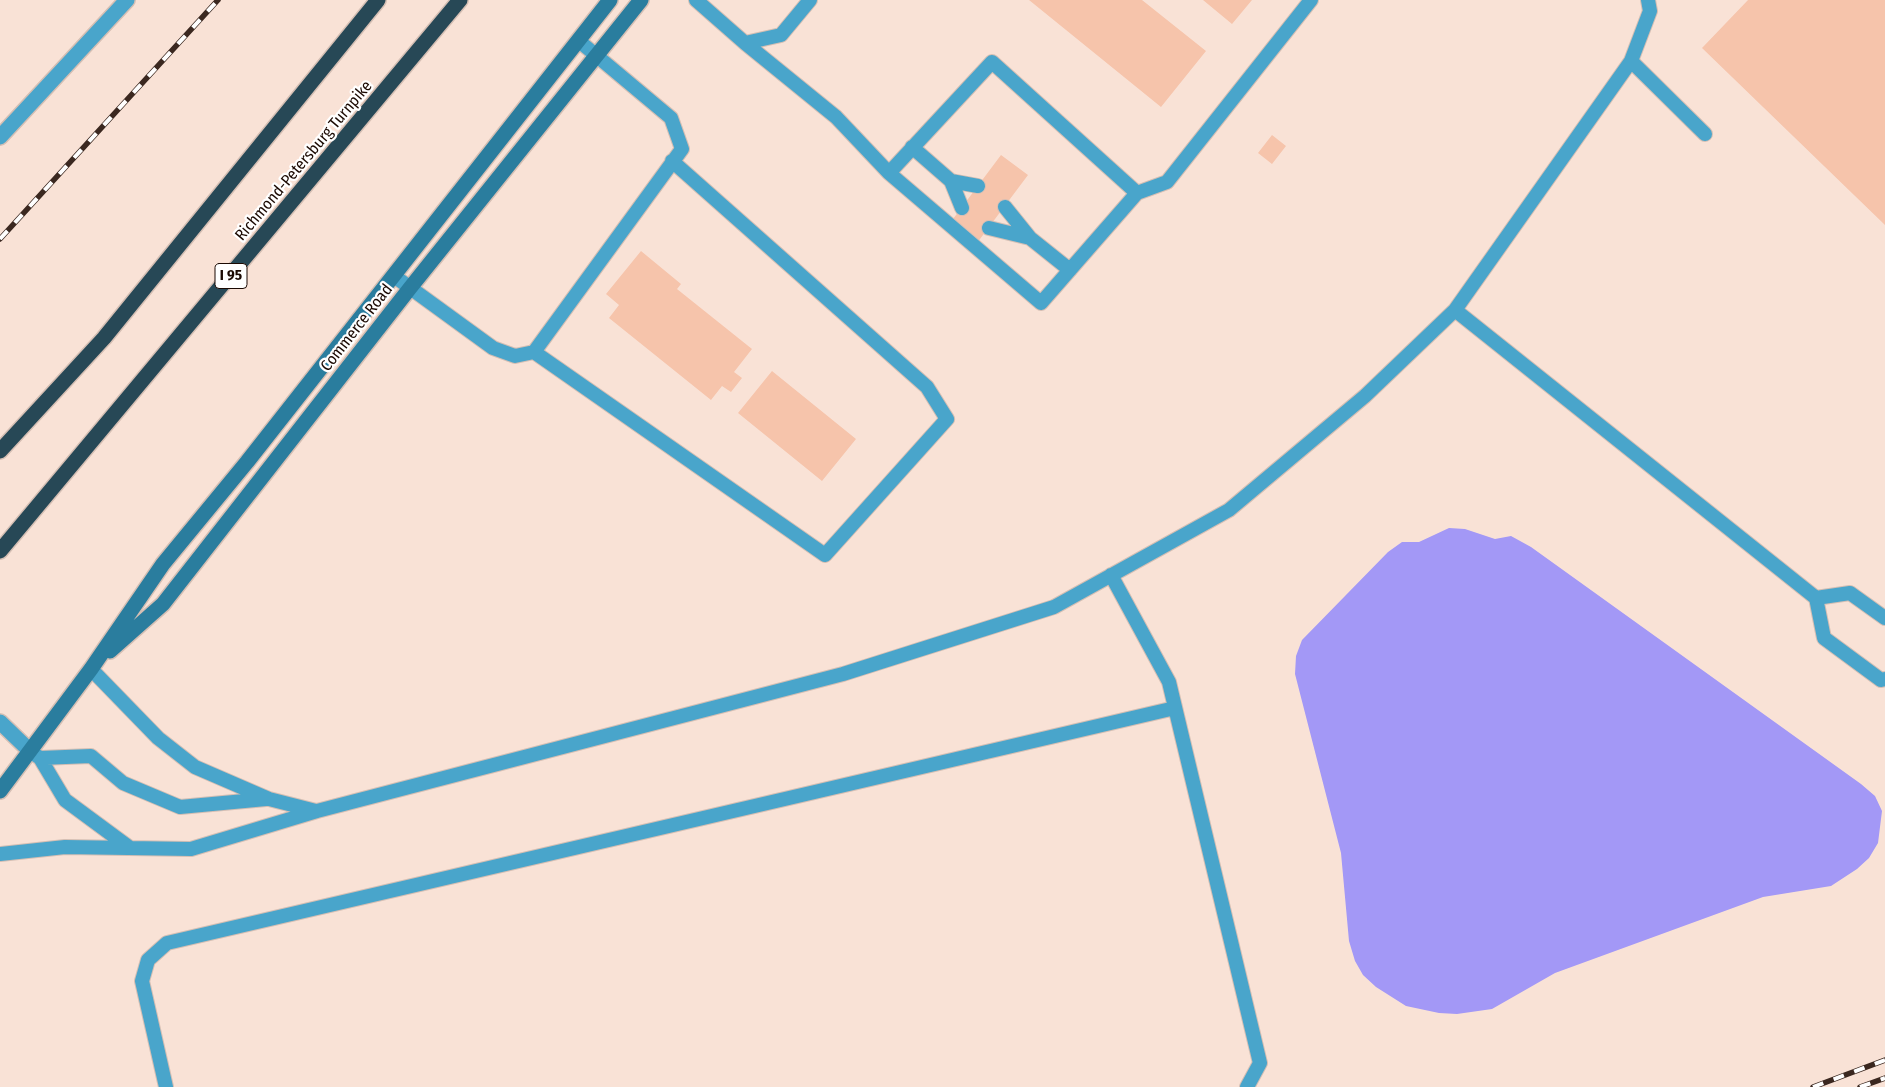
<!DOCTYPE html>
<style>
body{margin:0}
canvas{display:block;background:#f9e2d6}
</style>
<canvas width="1885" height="1087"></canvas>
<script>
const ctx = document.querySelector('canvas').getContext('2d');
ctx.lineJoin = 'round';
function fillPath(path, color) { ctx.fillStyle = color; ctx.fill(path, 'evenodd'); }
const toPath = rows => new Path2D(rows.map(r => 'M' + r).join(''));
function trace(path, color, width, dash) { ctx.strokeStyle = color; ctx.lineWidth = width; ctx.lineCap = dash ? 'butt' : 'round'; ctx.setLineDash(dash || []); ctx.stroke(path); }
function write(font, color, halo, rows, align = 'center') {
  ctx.font = font + ' "Fira Sans Condensed",sans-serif'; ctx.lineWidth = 4.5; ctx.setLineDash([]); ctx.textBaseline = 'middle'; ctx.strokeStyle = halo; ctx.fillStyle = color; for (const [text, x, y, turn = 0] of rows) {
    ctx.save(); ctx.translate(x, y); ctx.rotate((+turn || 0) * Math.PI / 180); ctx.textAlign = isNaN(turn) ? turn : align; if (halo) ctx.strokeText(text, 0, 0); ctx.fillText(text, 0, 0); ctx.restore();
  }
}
fillPath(toPath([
 [1449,528,1465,529,1495,539,1511,536,1531,547,1861,784,1875,796,1882,811,1878,843,1869,858,1857,869,1831,886,1763,897,1555,973,1492,1009,1457,1014,1439,1013,1406,1006,1376,987,1363,975,1355,961,1349,941,1341,853,1295,674,1296,656,1302,640,1388,552,1402,542,1419,542]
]), '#a398f6');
fillPath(toPath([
 [1029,0,1142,0,1206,51,1161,107],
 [1203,0,1252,0,1232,24],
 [1748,0,1885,0,1885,225,1702,48],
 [1272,135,1286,146,1272,164,1258,153],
 [1001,155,1028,175,977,243,950,223],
 [641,251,681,284,677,289,752,349,734,372,742,378,731,392,722,386,711,400,609,318,619,305,606,294],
 [772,371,856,439,822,481,738,413]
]), '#f6c4ab');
const lane = toPath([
 [696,0,745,43,781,35,810,0],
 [745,43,836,117,889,173,992,62,1137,193,1041,303,889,173],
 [1631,61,1705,134],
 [912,147,951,181,962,208],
 [951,181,978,186],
 [1137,193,1167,182,1311,0],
 [1005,207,1030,238],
 [989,228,1030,238,1070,270],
 [394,276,493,348,515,356,534,352,682,149,671,118,579,41],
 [1455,310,1816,598,1824,638,1881,680,1885,679],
 [534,352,825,555,947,419,927,387,672,161],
 [1111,575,1169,682,1260,1063,1247,1087],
 [1816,598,1850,593,1885,618],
 [91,669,158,738,195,767,269,799,316,811],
 [34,754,40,758,65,800,130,848],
 [40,758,91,756,123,783,180,807,266,799],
 [0,854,65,847,191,849,317,811,843,674,1054,607,1229,510,1365,396,1455,310,1631,61,1650,11,1648,0],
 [166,1087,142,981,148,960,167,943,1175,708]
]);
const street = toPath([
 [0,137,127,0],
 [0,722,30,751]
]);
const secondary = toPath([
 [110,651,163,604,410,288,641,0],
 [0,791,91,669,163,564,247,462,610,0]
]);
const highway = toPath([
 [0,451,104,338,378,0],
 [0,551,460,0]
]);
trace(lane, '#d5bfb4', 16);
trace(street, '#d5bfb4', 18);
trace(secondary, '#d5bfb4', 18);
trace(highway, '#d5bfb4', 18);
trace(lane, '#49a5cb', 14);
trace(street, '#49a5cb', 15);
trace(secondary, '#2a7d9e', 15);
trace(highway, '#274856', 15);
const rail = toPath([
 [0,239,218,0],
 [1813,1087,1885,1060],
 [1860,1087,1885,1078]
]);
trace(rail, '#3b2820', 5.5);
trace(rail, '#fff', 4, [11]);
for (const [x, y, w] of [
 [231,276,32]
]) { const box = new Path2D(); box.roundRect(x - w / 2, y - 12.5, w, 25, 4); ctx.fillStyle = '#fff'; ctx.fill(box); trace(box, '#1b0902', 1); }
write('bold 15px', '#1b0902', null, [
 ["I 95",231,276]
]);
write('16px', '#1b0902', '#fff', [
 ["Richmond-Petersburg Turnpike",304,161,-50],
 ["Commerce Road",357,328,-52]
]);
</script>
